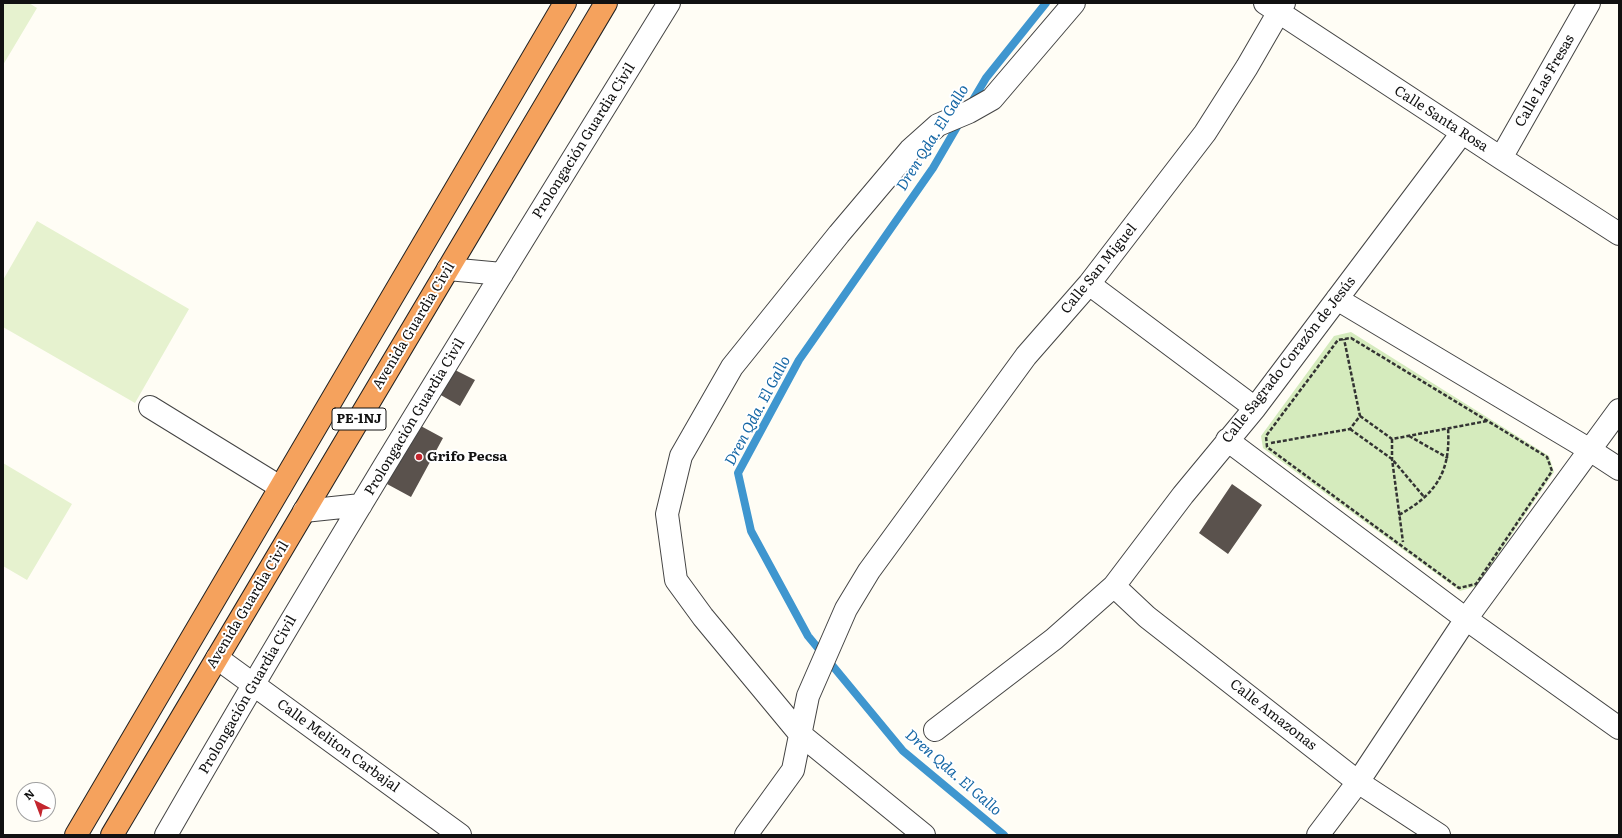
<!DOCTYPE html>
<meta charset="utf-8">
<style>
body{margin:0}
#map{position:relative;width:1622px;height:838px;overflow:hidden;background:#fffdf5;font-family:Literata,serif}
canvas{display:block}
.frame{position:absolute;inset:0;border:4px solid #111;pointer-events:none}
.north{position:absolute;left:16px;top:782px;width:40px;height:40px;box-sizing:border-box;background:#fff;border:1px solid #a0a0a0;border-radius:50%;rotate:318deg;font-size:11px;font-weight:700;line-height:16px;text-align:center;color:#111}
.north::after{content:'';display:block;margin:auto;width:14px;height:18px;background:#c4262e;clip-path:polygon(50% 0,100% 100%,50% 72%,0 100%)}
</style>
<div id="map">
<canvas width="1622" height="838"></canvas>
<div class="frame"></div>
<div class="north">N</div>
</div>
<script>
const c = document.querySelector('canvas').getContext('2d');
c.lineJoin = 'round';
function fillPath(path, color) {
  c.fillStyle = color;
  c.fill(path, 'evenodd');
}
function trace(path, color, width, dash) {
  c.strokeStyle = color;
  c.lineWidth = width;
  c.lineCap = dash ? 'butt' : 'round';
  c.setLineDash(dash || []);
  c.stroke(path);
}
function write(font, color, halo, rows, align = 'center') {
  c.font = font + ' Literata,serif';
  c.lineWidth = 4;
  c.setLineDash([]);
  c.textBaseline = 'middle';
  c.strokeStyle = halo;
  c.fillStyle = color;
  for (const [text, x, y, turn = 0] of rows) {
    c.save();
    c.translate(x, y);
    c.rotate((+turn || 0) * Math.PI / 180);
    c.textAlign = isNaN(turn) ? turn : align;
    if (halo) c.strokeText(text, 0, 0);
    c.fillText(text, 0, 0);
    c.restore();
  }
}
fillPath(new Path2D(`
 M1351,332L1549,456L1554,472L1477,586L1460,591L1263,448L1261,436L1334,336Z`), '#d5ebbd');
fillPath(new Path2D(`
 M3,3H29L37,8L3,65Z
 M37,221L189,309L135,403L3,327V280Z
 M3,463L72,504L27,580L3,566Z`), '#e6f2cf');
trace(new Path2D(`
 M970,105L986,78L1046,3
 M961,120L933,168L799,360L738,473L751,531L808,636L903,751L1004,835`), '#3f96cf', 8);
fillPath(new Path2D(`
 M453,369L475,380L460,406L439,394Z
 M419,425L443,438L411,497L387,484Z
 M1232,484L1262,505L1228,554L1199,533Z`), '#5a524d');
const minor = new Path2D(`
 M1265,3L1501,158L1619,234
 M1501,158L1589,3
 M448,269L502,274
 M1089,284L1255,408
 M1337,299L1590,450L1619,469
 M150,407L280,487
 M1227,440L1466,619L1619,728
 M304,511L361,505
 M1114,586L1147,617L1358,782L1439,835
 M217,658L460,835
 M935,730L1054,639L1114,586L1183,495L1255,408L1462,133
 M166,835C327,554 499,279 669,3
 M746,835L793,770L808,696L846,609L869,571L1026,356L1089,284L1205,133L1247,67L1284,3
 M924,835L800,734L703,617L676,580L667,514L681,456L732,367L839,234L910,150L938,125L969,112L992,99L1074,3
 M1318,835L1358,782L1466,619L1619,410`);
const highway = new Path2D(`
 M76,835L565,3
 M112,835L606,3`);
trace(minor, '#444', 24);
trace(highway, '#222', 24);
trace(new Path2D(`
 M1351,338L1547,457L1552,471L1476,584L1459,588L1267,447L1266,436L1338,340Z
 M1360,416L1392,439L1487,421
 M1350,429L1392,459L1425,498
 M1409,436L1448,458
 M1392,439V459L1403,542
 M1271,443L1350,429L1360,416L1344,339
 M1399,515C1436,494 1451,472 1448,428`), '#333', 2.5, [4, 2]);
trace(minor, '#fff', 22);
trace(highway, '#f5a25d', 22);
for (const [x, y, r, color] of [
 [419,457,4,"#c4262e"]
]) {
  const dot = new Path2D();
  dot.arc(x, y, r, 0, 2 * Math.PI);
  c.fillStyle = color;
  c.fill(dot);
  trace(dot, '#fff', 1.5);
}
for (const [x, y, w] of [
 [359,419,54]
]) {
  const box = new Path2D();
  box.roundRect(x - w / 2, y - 11, w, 22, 3);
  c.fillStyle = '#fff';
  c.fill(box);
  trace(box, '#111', 1);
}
write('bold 13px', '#111', null, [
 ["PE-1NJ",359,419]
]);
write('14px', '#111', '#fff', [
 ["Calle Las Fresas",1545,81,-60],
 ["Calle Santa Rosa",1441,119,33],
 ["Prolongación Guardia Civil",584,141,-58],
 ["Calle San Miguel",1099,269,-51],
 ["Avenida Guardia Civil",414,326,-59],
 ["Calle Sagrado Corazón de Jesús",1289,360,-52],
 ["Prolongación Guardia Civil",415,417,-59],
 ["Avenida Guardia Civil",248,605,-59],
 ["Prolongación Guardia Civil",248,695,-60],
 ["Calle Amazonas",1273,715,38],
 ["Calle Meliton Carbajal",338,746,36]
]);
write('bold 14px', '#111', '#fff', [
 ["Grifo Pecsa",427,457]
], 'left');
write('italic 15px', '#1768a6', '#fff', [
 ["Dren Qda. El Gallo",933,138,-58],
 ["Dren Qda. El Gallo",758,411,-62],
 ["Dren Qda. El Gallo",953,773,41]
]);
</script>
